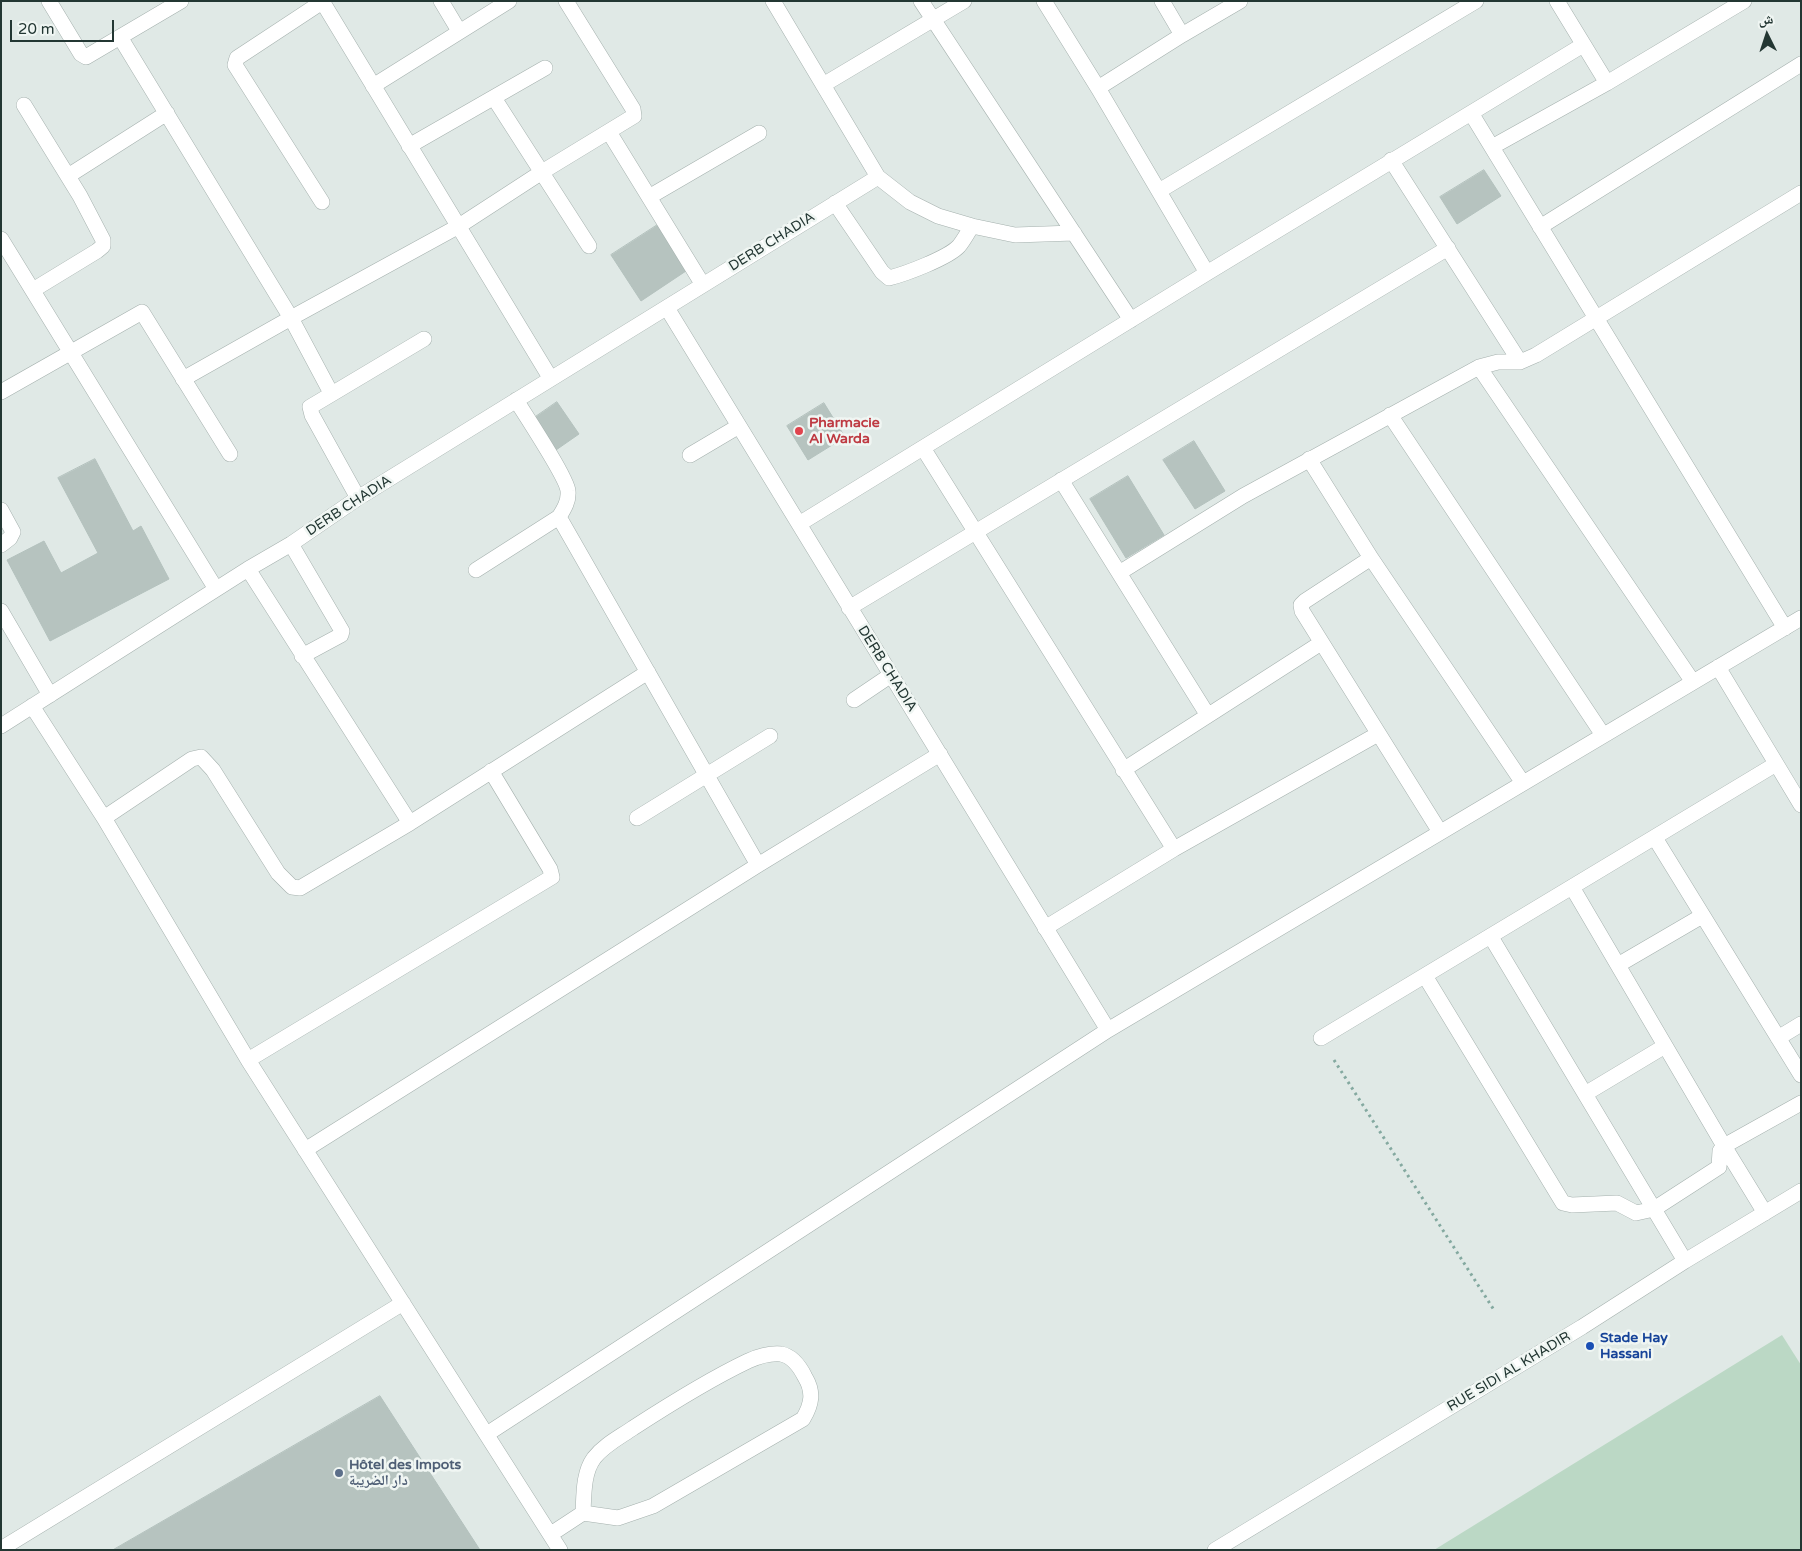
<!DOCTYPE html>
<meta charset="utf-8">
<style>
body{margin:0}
#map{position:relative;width:1802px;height:1551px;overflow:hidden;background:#e0e9e6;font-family:"Varela Round","Noto Naskh Arabic",sans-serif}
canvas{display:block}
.frame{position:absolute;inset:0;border:2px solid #233733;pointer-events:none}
.north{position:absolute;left:1742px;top:10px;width:50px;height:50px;-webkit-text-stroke:4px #f0f6f3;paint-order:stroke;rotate:356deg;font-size:14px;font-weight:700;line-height:20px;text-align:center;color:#233733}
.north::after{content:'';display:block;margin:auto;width:18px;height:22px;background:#233733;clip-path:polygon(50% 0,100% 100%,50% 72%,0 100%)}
.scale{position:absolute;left:10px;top:20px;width:104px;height:22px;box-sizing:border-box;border:2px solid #233733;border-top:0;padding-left:6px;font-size:15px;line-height:18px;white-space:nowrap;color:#233733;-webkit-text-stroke:4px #f0f6f3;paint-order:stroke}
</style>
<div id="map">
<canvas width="1802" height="1551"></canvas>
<div class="frame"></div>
<div class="north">ش</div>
<div class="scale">20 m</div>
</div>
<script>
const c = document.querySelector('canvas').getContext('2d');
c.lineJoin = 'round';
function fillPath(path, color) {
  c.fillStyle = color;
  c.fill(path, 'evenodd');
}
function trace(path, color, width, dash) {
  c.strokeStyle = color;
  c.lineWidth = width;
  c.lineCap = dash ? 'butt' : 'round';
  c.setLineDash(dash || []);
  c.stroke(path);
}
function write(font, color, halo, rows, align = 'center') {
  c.font = font + ' "Varela Round","Noto Naskh Arabic",sans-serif';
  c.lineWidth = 5;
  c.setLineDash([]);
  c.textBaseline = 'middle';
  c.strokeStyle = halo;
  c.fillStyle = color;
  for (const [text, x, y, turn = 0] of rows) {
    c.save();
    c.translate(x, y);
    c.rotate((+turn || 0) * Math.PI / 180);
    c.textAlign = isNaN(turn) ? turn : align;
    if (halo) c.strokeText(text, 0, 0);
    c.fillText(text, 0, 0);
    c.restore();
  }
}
fillPath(new Path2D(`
 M1782,1335L1801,1365V1550H1434Z`), '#bbd8c5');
const building = new Path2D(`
 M1484,170L1501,196L1457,224L1440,197Z
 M659,224L689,269L641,301L611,255Z
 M557,402L579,434L556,450L534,418Z
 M824,403L845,437L808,460L787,426Z
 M1194,441L1225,491L1195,509L1163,460Z
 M95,459L133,531L141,526L169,579L50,641L7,560L44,541L61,573L98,553L58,478Z
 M1128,476L1164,535L1126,558L1090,499Z
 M380,1396L480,1550H113Z`);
fillPath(building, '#b6c3bf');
trace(building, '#b3c1bd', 1);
const minor = new Path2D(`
 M49,1L81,54L86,57L181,1
 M322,1L551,379
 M441,1L459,31
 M773,1L878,177L910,202L938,216L972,226L1015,235L1074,233
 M921,1L1131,320
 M1044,1L1098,88L1207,273
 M1162,1L1182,35
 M1557,1L1607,83
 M120,37L291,318L331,393
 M823,85L964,1
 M373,86L509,1
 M1098,88L1182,35L1240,1
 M494,98L589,246
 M24,105L80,196L103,240V246L97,251L33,290
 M1471,113L1785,628
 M609,132L703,285
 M409,146L545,68
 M1492,147L1607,83L1744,1
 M1391,160L1520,362
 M68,176L167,113
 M1159,191L1476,1
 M649,197L759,133
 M322,202L235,65L237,58L322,2
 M835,203L882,272L889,278C905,274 948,258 959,246C964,240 968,232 972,226
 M1540,227L1801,64
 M1,239L216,589
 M667,308L1108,1030
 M1479,367L1693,682
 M183,379L291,318L459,226L542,172L634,116L633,109L566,1
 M1,392L142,312L230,454
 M1390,415L1603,735
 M923,448L1174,849
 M690,455L739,426
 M1309,459L1371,558L1523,783
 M1061,480L1207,714
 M358,498L312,415L310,407L424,339
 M1,510L13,532L10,538L1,545
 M559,517L758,865
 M799,524L1207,273L1583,45
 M291,544L342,631L341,635L302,656
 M1371,558L1305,601L1301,605L1302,611L1440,832
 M248,569L410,823
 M476,570L559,517C564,509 569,501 568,491C567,478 526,416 516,400
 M1119,573L1243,496L1479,367L1498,362H1520L1536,355L1801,193
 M849,608L1448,248
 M1,611L50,695
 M1718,667L1801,805
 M854,700L891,675
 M32,706L104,818L248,1060L560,1550
 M1,726L248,569L291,544L358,498L878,177
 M1123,770L1321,643
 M104,818L192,759L201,757L213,770L278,873L292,887L300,888L410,823L648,672
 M637,818L770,736
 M1655,838L1801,1075
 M1572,887L1724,1146L1765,1213
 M1045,928L1174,849L1378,734
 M1491,937L1685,1261
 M1618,965L1702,916
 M1425,976L1563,1203L1572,1205L1617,1203L1636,1213L1654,1209L1719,1167L1720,1151L1724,1146L1801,1103
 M1321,1038L1776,764
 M1778,1038L1801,1024
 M248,1060L552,877L550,869L491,771
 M1585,1094L1665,1046
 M305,1150L758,865L940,754
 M487,1434L1108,1030L1801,618
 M551,1534L583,1513L618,1518L653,1506L803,1419C812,1404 814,1392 805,1377C800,1367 792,1356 781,1354C770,1353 757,1357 748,1361C708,1380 670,1404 633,1428C620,1437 604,1445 594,1458C583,1473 584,1495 583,1513
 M1,1549L403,1303
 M1215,1550L1582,1327L1685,1261L1801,1191`);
trace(minor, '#a4b0ad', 16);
trace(new Path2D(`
 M1334,1060L1494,1310`), '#84a9a0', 3, [2.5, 4]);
trace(minor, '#fff', 15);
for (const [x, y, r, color] of [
 [799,431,5,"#e0444e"],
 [1590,1346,5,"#1a4fb4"],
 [339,1473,5,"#5c6f8a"]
]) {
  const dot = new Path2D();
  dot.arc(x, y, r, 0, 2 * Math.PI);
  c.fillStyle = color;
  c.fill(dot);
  trace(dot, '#f0f6f3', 2);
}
write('14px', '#233733', '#f0f6f3', [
 ["DERB CHADIA",772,242,-32],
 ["DERB CHADIA",349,506,-33],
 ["DERB CHADIA",887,669,58],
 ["RUE SIDI AL KHADIR",1509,1372,-31]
]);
write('bold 14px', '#be3a42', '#f0f6f3', [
 ["Pharmacie",809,423],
 ["Al Warda",809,439]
], 'left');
write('bold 14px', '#164399', '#f0f6f3', [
 ["Stade Hay",1600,1338],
 ["Hassani",1600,1354]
], 'left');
write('bold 14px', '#4e5e75', '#f0f6f3', [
 ["Hôtel des Impots",349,1465],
 ["دار الضريبة",349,1481]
], 'left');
</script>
